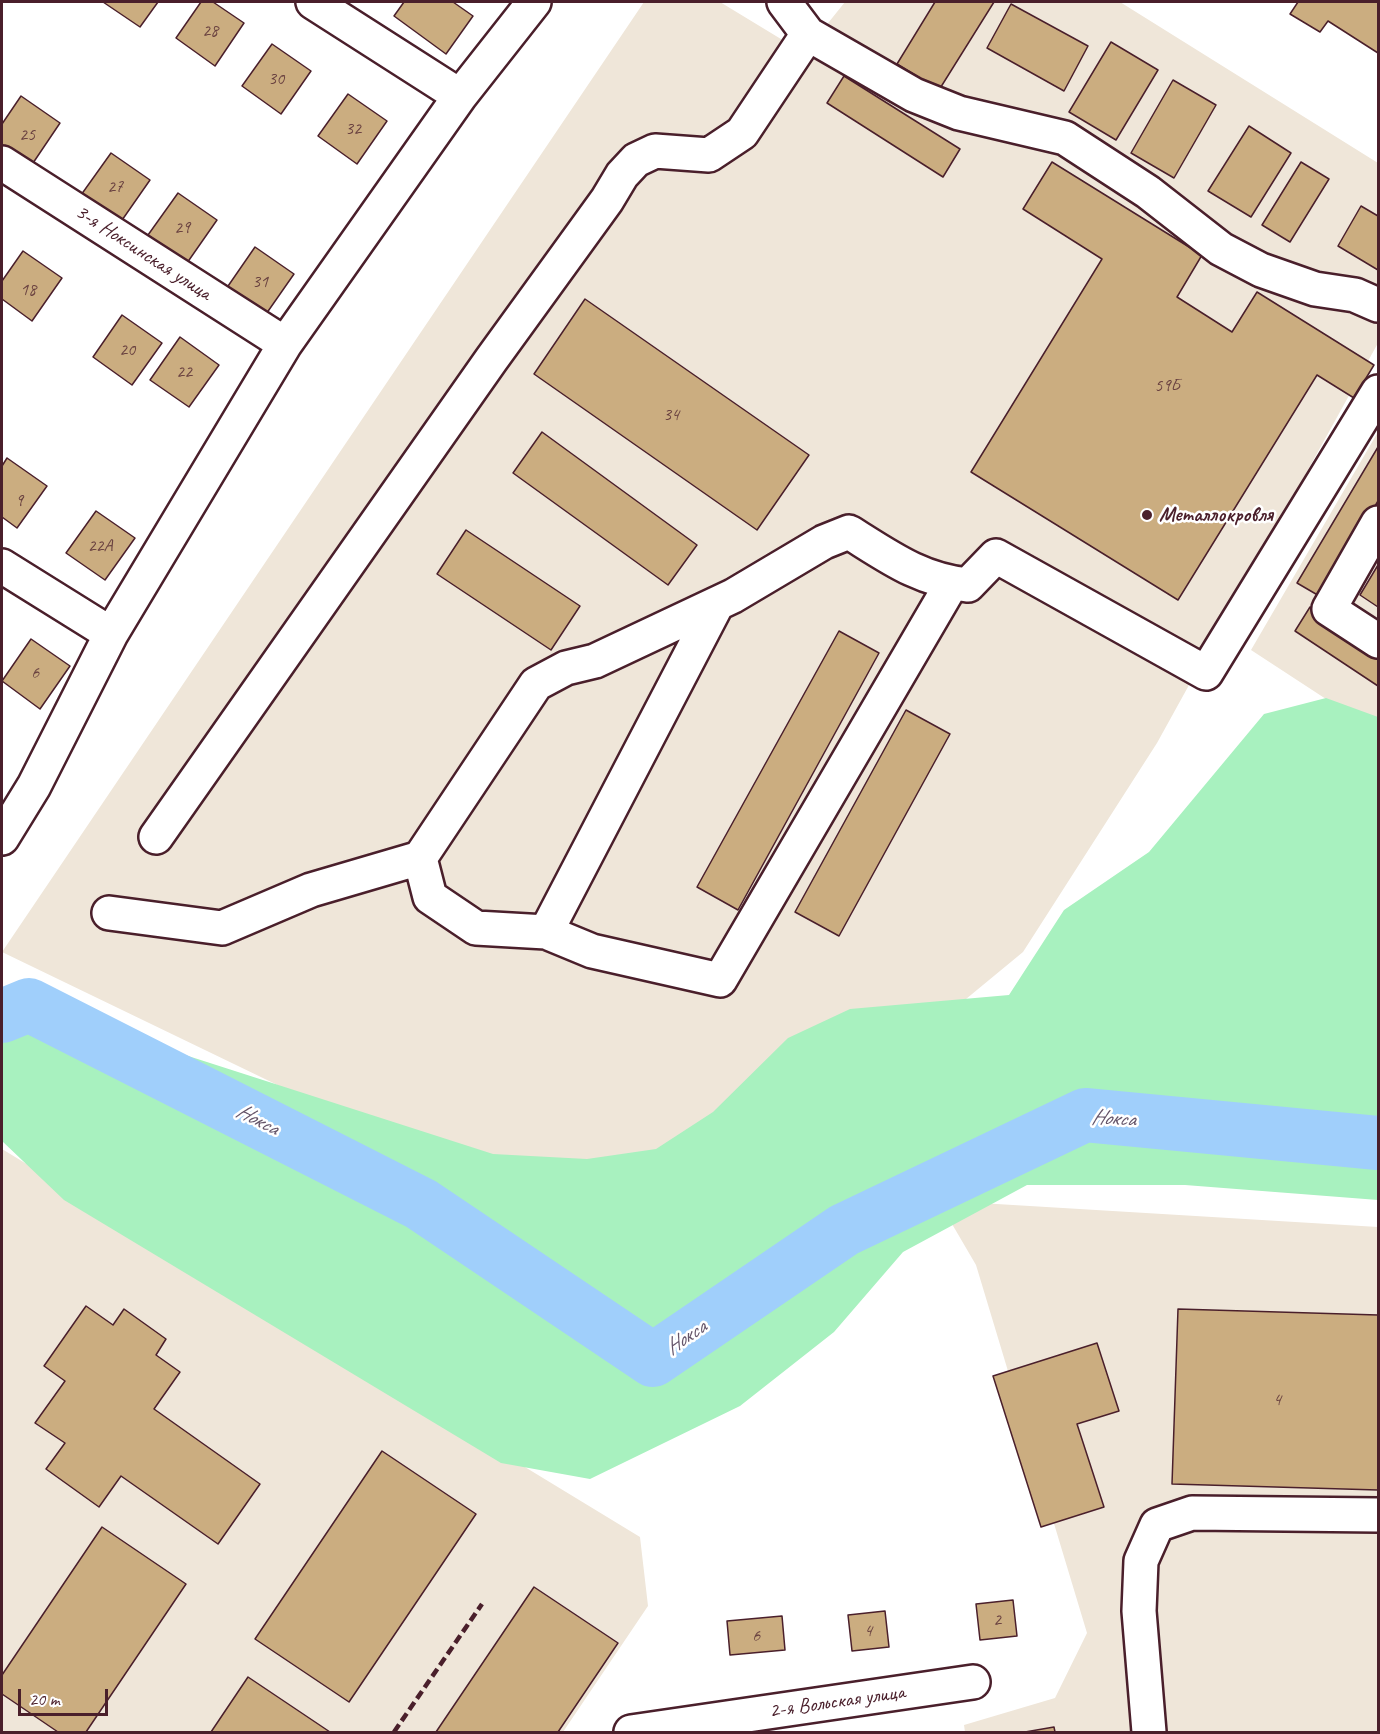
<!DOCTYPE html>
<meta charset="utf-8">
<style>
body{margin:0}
#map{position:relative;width:1380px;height:1734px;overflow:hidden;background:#fff;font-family:Caveat,sans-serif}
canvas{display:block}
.frame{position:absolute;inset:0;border:3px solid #4a1f2b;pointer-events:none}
.scale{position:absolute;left:18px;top:1689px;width:90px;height:27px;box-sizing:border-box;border:3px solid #4a1f2b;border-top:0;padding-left:8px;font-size:18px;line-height:21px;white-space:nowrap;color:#4a1f2b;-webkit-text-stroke:4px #fff;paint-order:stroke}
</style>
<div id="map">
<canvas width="1380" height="1734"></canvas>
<div class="frame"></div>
<div class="scale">20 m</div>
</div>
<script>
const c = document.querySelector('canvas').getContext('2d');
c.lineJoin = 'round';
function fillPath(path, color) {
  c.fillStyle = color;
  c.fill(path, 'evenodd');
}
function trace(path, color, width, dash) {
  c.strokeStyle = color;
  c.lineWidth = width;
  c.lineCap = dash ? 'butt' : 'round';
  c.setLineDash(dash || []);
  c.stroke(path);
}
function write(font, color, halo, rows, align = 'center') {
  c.font = font + ' Caveat,sans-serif';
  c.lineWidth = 5;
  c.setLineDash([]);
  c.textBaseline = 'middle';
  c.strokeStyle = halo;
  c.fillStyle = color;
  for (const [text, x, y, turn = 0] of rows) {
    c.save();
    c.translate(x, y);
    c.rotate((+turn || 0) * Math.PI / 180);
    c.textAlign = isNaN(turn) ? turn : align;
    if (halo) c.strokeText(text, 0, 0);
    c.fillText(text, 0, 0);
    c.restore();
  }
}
fillPath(new Path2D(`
 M644,2H720L804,53L845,2H1120L1378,163V343L1157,743L1023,952L646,1263L2,952Z
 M1378,432V733L1251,650Z
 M2,1149L640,1537L648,1606L563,1732H2Z
 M980,1203L1378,1227V1732H965L964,1725L1055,1698L1087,1633L976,1265L952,1224Z`), '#efe6d9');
fillPath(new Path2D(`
 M1326,698L1378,717V1200L1185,1185H1027L903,1252L834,1332L740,1406L590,1479L501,1463L64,1200L2,1141V1036L38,1023L96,1045L182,1054L493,1154L587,1159L656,1149L713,1112L788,1038L850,1009L1009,995L1064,910L1149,852L1264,714Z`), '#a8f1bf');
trace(new Path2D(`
 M2,1016L29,1005L421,1204L653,1360L844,1230L1085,1115L1378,1143`), '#a0cffb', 54);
const building = new Path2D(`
 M103,2H158L140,27Z
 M201,2H213L244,23L215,66L176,38Z
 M404,2H453L473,16L446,54L394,16Z
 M935,2H994L939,90L897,64Z
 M1298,2H1378V53L1328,21L1320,32L1290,14Z
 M1011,4L1088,46L1064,91L987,48Z
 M1111,42L1158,70L1116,140L1069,112Z
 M272,44L311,71L281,114L242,86Z
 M844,76L960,149L943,177L827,103Z
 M1173,80L1216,105L1174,178L1131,153Z
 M348,94L387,121L357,164L318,136Z
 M21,96L60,123L31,166L2,145V124Z
 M1249,126L1291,153L1251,217L1208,191Z
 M111,153L150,180L120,223L81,195Z
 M1052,162L1202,255L1177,297L1232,332L1257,292L1374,365L1354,398L1317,375L1178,600L971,472L1102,259L1023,209Z
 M1301,162L1329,179L1290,242L1262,225Z
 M178,193L217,220L187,263L148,235Z
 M1361,206L1378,216V270L1338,246Z
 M255,247L294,274L264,317L226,289Z
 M23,251L62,278L32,321L2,299V281Z
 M585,299L809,455L757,530L534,374Z
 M122,315L162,343L132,385L93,357Z
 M180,337L219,365L189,407L150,380Z
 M542,432L697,545L668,585L513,473Z
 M1378,447V501L1321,597L1297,583Z
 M7,458L47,486L17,528L2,517V466Z
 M96,511L135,538L105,580L66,553Z
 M466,530L580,606L551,650L437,574Z
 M1378,565V607L1360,595Z
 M1310,607L1378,652V686L1295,631Z
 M839,631L879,653L738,910L697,887Z
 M31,639L70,666L40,709L2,681Z
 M906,710L950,734L839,936L795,912Z
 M86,1306L113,1325L124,1309L166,1339L156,1355L180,1372L154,1409L260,1484L218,1544L121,1476L99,1507L46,1469L65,1443L35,1423L65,1381L44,1366Z
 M1178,1309L1378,1315V1490L1172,1484Z
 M1097,1343L1119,1411L1077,1424L1104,1507L1041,1527L993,1376Z
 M382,1451L476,1514L349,1702L255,1639Z
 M102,1527L186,1584L86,1732H58L2,1694V1675Z
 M534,1587L618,1643L558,1732H436Z
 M1013,1600L1017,1636L980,1640L976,1604Z
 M885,1611L889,1647L852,1651L848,1615Z
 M782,1616L785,1650L730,1655L727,1621Z
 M248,1677L330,1732H211Z
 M1054,1727L1055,1732H1025Z`);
fillPath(building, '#cbad80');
trace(building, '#4a1f2b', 1.5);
const minor = new Path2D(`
 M313,2L460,96
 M784,2L808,34L914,95L959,113L1065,138L1148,192L1221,249L1261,270L1315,289L1355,295L1378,305
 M2,163L285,344
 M1378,523L1329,609L1378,641
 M2,566L111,634
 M156,837L491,360L607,200L622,175L636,160L655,151L709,155L742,133L808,34
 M2,838L34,786L111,634L285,344L460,96L534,2
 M420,858L536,684L566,668L595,661L733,596L824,542L849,532C889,557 920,580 968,585L996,556L1206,673L1378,392
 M109,913L222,928L311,890L420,858L430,897L476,928L546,932L592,951L720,980L952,583
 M546,932L717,604
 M631,1732L973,1682
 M1149,1732L1139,1611L1141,1561L1157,1525L1192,1513L1378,1515`);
trace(minor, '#4a1f2b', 38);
trace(minor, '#fff', 33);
trace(new Path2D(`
 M394,1732L482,1604`), '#4a1f2b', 4.5, [9, 4.5]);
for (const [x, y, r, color] of [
 [1147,515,6,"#4a1f2b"]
]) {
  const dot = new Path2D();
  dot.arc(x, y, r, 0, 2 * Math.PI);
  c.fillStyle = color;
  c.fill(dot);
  trace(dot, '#fff', 2);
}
write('18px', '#6a4240', null, [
 ["28",210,31],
 ["30",276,79],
 ["32",353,129],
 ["25",27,135],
 ["27",115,187],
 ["29",182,228],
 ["31",260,282],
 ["18",28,290],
 ["20",127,350],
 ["22",184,372],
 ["59Б",1167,386],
 ["34",671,415],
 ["9",19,501],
 ["22А",100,546],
 ["6",35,673],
 ["4",1277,1400],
 ["2",997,1620],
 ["4",868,1631],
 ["6",756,1636]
]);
write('21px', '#4a1f2b', '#fff', [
 ["3-я Ноксинская улица",143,253,33],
 ["2-я Вольская улица",837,1702,-8]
]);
write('bold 21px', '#4a1f2b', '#fff', [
 ["Металлокровля",1159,515]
], 'left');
write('italic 22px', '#645469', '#fff', [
 ["Нокса",1113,1119,3],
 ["Нокса",257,1120,27],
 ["Нокса",686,1338,-34]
]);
</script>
